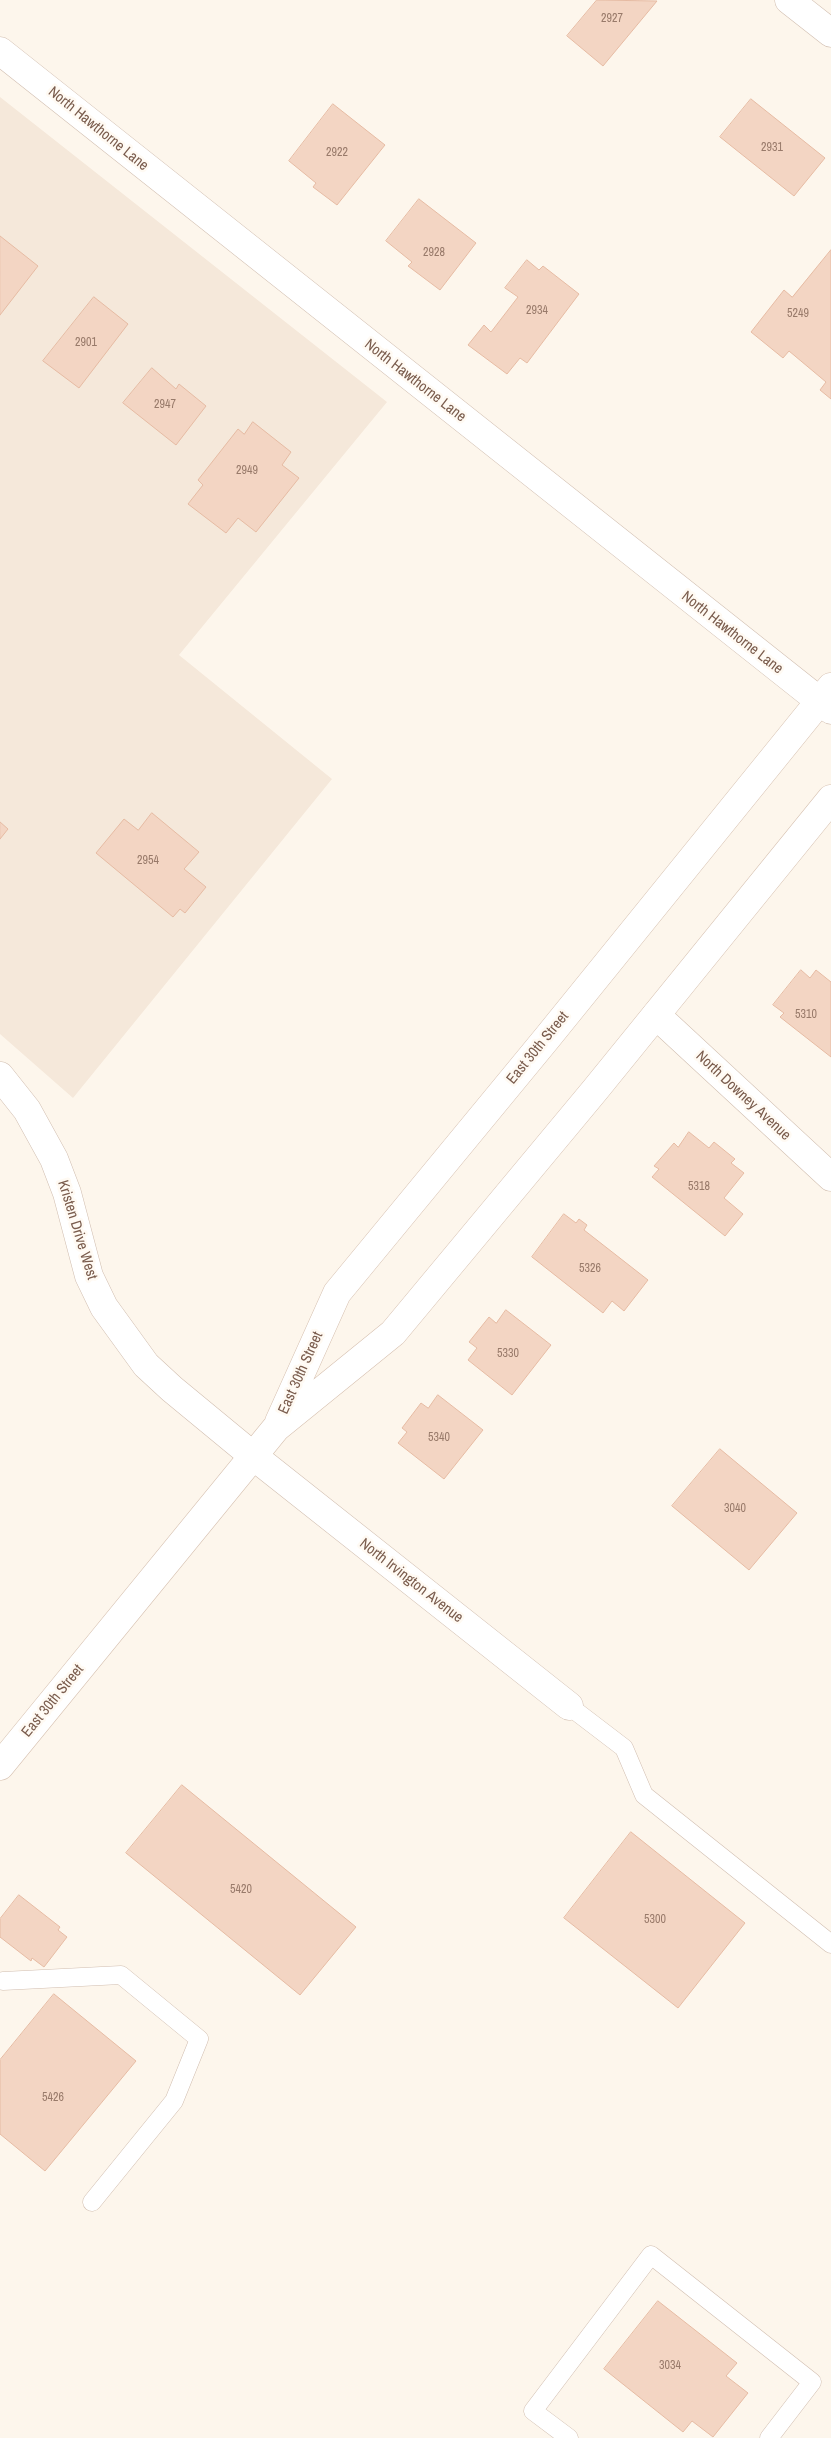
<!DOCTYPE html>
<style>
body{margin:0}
canvas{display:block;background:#fdf6ec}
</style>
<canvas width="831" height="2438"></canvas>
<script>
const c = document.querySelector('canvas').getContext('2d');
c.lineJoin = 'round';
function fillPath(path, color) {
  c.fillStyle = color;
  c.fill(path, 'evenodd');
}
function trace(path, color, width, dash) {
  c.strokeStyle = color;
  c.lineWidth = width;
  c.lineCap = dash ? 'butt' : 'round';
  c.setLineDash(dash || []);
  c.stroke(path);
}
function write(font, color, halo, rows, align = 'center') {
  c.font = font + ' "Archivo Narrow",sans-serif';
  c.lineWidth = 5;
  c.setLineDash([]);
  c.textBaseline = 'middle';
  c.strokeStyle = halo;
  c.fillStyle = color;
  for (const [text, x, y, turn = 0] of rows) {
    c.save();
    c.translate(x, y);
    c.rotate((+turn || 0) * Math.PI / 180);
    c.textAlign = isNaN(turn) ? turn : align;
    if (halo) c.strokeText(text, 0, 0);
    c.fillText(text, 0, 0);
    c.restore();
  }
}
fillPath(new Path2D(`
 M0,97L387,402L179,655L332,779L73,1098L0,1034Z`), '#f5e8da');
const building = new Path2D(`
 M597,0L657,1L603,66L567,36Z
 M751,99L825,158L794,196L720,137Z
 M333,104L385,145L337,205L313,187L316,183L289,161Z
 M419,199L476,243L440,290L408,266L412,262L386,241Z
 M0,236L38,266L0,315Z
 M831,250V399L820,390L826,382L789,351L783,358L751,332L784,290L792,297Z
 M527,260L539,270L543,266L579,294L527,363L520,358L507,374L468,345L484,325L491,332L518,297L505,288Z
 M94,297L128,324L79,388L43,361Z
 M152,368L176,389L179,384L206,406L176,445L123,403Z
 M253,422L291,452L282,465L299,478L256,532L238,518L226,533L188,504L203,485L198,480L238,429L244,434Z
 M152,813L199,852L184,869L206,887L185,913L180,909L173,917L96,853L124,819L138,830Z
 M0,822L8,829L0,839Z
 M801,970L810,978L816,970L831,982V1057L780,1017L784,1013L773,1005Z
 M689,1132L709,1148L714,1142L735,1159L731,1163L744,1173L724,1198L743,1214L725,1236L652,1177L659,1169L654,1166L674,1143L678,1147Z
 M564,1214L576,1223L579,1219L587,1225L584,1230L648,1280L624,1311L612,1301L603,1313L532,1257Z
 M506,1310L551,1345L512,1395L468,1360L477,1348L469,1342L489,1317L496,1323Z
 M438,1395L483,1430L444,1479L398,1443L407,1432L402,1428L421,1403L428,1408Z
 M720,1449L797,1513L749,1570L672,1506Z
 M182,1785L356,1927L300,1995L126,1853Z
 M631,1832L745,1923L678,2008L564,1918Z
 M19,1895L60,1927L58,1930L67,1937L44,1967L32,1958L31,1961L0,1937V1919Z
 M54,1994L136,2061L45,2171L0,2134V2060Z
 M658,2301L737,2363L726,2376L748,2393L713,2437L692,2421L683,2432L604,2369Z`);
fillPath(building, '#f3d5c3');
trace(building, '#e6bba3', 1);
const service = new Path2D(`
 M569,1706L624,1748L644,1795L831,1944
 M3,1981L121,1975L199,2039L174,2101L92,2202
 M569,2438L533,2411L651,2255L812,2382L769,2438`);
const minor = new Path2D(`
 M789,0L831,33
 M0,51L831,710
 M656,1015L831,1177
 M0,1076L27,1110L54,1159L67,1193L89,1276L104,1307L146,1365L172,1389L252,1455L569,1706`);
const secondary = new Path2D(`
 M279,1422L337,1293L547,1038L831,687
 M0,1766L276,1428L393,1333L595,1090L831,799`);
trace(service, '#d1beb0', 19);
trace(minor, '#d1beb0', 29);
trace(secondary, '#d6c0b0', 29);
trace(service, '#fff', 18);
trace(minor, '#fff', 28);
trace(secondary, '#fff', 28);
write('12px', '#987a6a', null, [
 ["2927",612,19],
 ["2931",772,148],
 ["2922",337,153],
 ["2928",434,253],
 ["2934",537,311],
 ["5249",798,314],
 ["2901",86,343],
 ["2947",165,405],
 ["2949",247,471],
 ["2954",148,861],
 ["5310",806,1015],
 ["5318",699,1187],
 ["5326",590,1269],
 ["5330",508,1354],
 ["5340",439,1438],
 ["3040",735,1509],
 ["5420",241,1890],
 ["5300",655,1920],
 ["5426",53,2098],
 ["3034",670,2366]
]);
write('15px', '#7a5c4d', '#fffaf3', [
 ["North Hawthorne Lane",98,129,39],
 ["North Hawthorne Lane",415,381,38],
 ["North Hawthorne Lane",732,633,38],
 ["East 30th Street",538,1048,-51],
 ["North Downey Avenue",743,1096,43],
 ["Kristen Drive West",77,1230,73],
 ["East 30th Street",301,1373,-66],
 ["North Irvington Avenue",411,1581,38],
 ["East 30th Street",53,1701,-51]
]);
</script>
